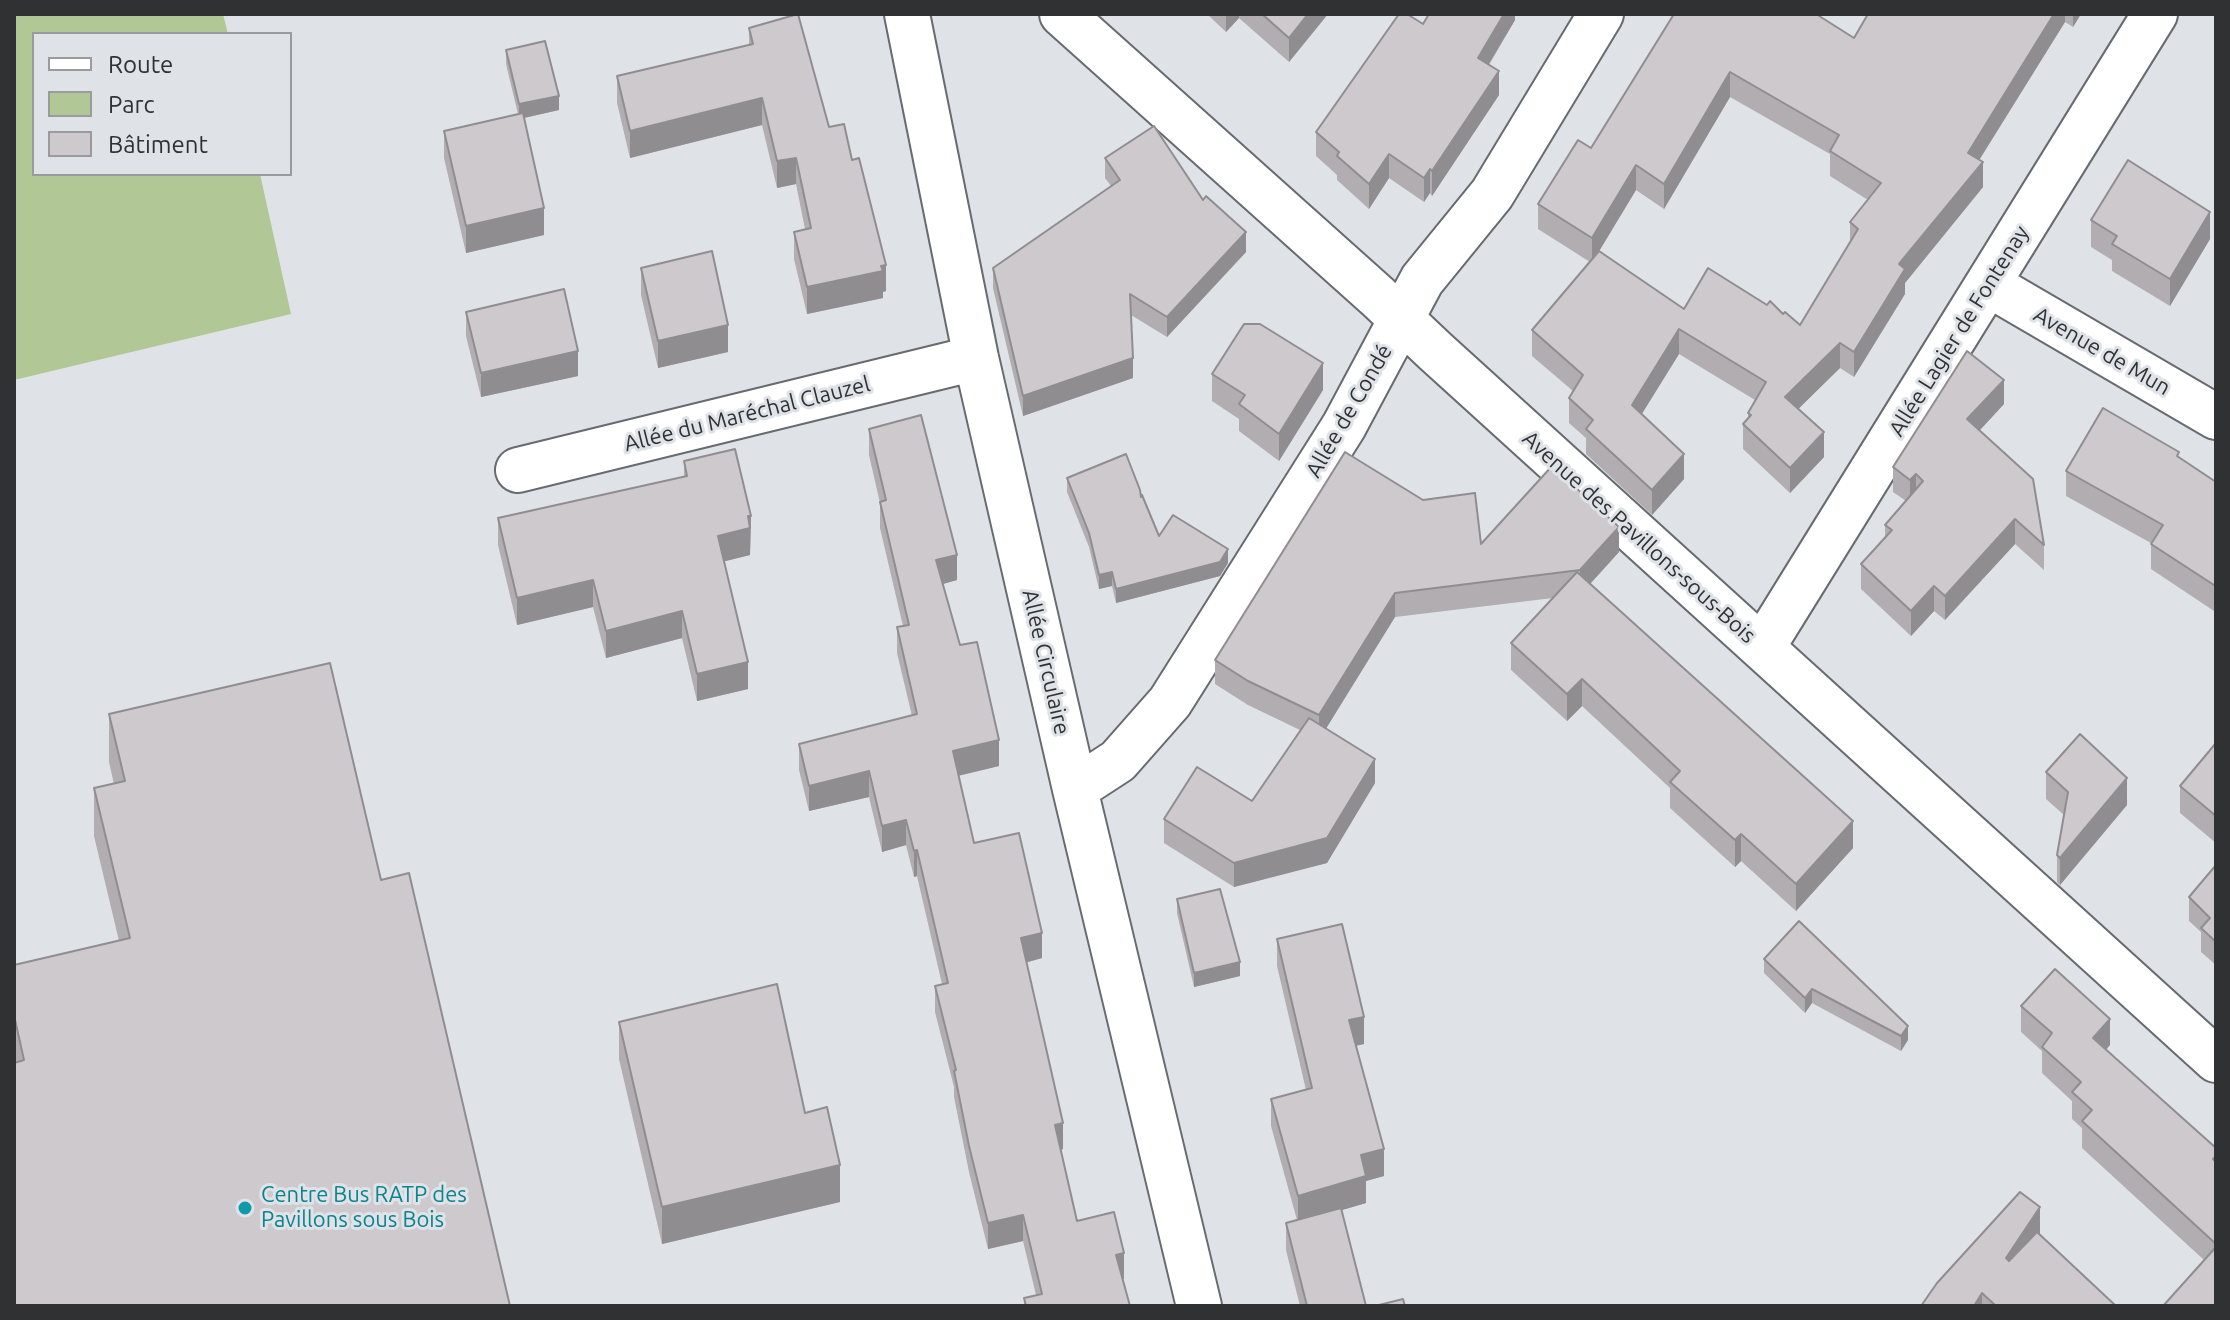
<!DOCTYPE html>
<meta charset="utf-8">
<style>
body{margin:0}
#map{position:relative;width:2230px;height:1320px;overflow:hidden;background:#dfe3e8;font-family:Ubuntu,sans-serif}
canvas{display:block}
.frame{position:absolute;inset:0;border:16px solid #2f3132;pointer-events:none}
.legend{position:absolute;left:32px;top:32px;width:260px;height:144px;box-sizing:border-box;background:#dfe3e8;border:2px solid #999c9f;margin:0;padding:10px 14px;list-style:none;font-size:24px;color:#2f3132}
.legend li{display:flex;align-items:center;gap:16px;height:40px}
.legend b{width:40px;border:2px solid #999c9f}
</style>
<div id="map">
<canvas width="2230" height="1320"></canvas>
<div class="frame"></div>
<ul class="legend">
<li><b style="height:10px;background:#fff"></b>Route</li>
<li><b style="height:22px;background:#b1c795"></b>Parc</li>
<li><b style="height:22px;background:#cec9cd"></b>Bâtiment</li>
</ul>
</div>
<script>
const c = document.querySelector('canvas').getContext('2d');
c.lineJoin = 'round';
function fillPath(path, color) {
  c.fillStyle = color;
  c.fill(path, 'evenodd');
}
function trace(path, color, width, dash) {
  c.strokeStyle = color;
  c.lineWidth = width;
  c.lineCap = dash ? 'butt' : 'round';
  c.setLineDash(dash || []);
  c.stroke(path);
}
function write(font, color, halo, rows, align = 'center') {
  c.font = font + ' Ubuntu,sans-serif';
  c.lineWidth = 6;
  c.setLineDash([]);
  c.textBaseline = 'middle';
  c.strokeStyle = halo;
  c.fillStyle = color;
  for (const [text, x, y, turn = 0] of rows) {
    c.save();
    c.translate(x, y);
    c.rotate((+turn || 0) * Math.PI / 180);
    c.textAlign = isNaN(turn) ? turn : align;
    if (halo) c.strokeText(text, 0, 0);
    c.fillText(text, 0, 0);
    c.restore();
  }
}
fillPath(new Path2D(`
 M14,14H223L228,34H34V174H260L291,314L14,380Z`), '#b1c795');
const street = new Path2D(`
 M907,14L976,358L1075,789L1199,1306
 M1062,14L1378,297L1435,351L2216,1060
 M1988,284L2216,417
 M518,470L976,358
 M1762,648L2155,14
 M1075,789L1118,761L1170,702L1344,426L1422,280L1492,194L1601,14`);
trace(street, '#676b6f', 48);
trace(street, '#fff', 44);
fillPath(new Path2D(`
 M1207,14H1328L1289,62L1239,18L1226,32Z
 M1515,14V20L1489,65L1499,95L1432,196L1430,193L1424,202L1389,178L1369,209L1337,180V175L1316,156V132L1423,24Z
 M1674,14L1854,38L1868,14H2081L2073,27L2065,22L1979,160L1983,187L1905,283V294L1854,377L1840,368L1798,409L1824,457L1790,493L1743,449V424L1748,419V413L1755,400L1679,354L1641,414L1684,479L1652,515L1586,454V438L1569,423V398L1573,391L1532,356V330L1590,262L1538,229V204L1591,148ZM1730,97L1830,154V176L1868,200L1850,222V242L1800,325L1783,314L1767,305L1684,309L1599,251L1636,190L1664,209Z
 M749,28L829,127L886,291L883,292V298L807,314L794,259V232L805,229L796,184L777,188L762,125L630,158L617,103V76L749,45Z
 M506,50L559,110L524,118L544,235L466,253L444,158V131L518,114L506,64Z
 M1105,158L1203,200L1246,252L1167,337L1131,315L1133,378L1023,416L993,288V268L1111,186L1105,178Z
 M2091,220L2210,239L2170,306L2112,271V260L2091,247Z
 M641,268L728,352L658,368L641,295Z
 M466,312L578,376L481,397L466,336Z
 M1212,374L1323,390L1279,461L1239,431V419L1212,401Z
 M2004,404L1980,430L2044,545V570L2015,544L1945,620L1934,611L1911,636L1861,589V564L1885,538V525L1906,501L1893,492V467Z
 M869,429L957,580L942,584L960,645L999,766L958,776L974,843L1042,958L1027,962L1063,1149L1061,1150L1077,1221L1124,1279H1123L1130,1306H1024V1298L1036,1295L1023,1241L988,1249L969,1172L954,1097V1087L935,1012V986L942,984L917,876L914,877L906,845L882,852L869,797L809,811L799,770V744L912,716L897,653V627L903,626L880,528V503L869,455Z
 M2179,458L2216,482V608L2214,611L2151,569V543L2066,496V471Z
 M684,461L751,516L750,555L724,561L748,689L697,701L682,638L606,658L593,607L517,625L498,545V518L684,477Z
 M1067,478L1141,497L1159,536L1228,563L1220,576L1116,603L1112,586L1099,589L1089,547L1067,492Z
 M1481,544L1619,552L1590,584L1853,848L1796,911L1741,861L1735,867L1670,808V788L1582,706L1567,721L1511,670V643L1553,598L1395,617L1326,728L1375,783L1327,863L1234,887L1164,843V819L1252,801L1300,730L1248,705L1215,684V660Z
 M330,663L14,1306V965L119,941L94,836V788L114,784L109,762V714Z
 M2216,743V843L2180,813V786Z
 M2046,772L2127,805L2060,885L2057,882V855L2064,815L2046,799Z
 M2216,865V965L2201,952V932L2189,921V897Z
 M1177,899L1240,976L1194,987L1177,913Z
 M1277,939L1364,1044L1356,1046L1384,1176L1366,1181V1203L1342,1210L1366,1306H1300L1286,1250V1223L1297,1220L1271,1126V1099L1306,1090L1277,966Z
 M1764,959L1908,1040L1901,1051L1812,1003L1805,1013L1764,973Z
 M2021,1006L2110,1045L2106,1050L2216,1148V1306L2204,1260L2082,1148V1128L2072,1119V1101L2042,1073V1051L2021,1032Z
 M619,1022L805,1113L840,1202L662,1244L619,1059Z
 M2040,1234L2116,1306H1921Z`), '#b1adb0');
fillPath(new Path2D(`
 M1226,14H1239V18L1226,32Z
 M1308,14H1328L1289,62V38Z
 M1504,14H1515V20L1478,82V58Z
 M2054,14H2065V22L1968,178V153Z
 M2073,14H2081L2073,27Z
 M1499,71V95L1432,196V171Z
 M1730,72V97L1664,209V184Z
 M559,96V110L519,119V104Z
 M762,98V125L630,158V131Z
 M1389,154V178L1369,209V184Z
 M796,158V184L777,188V161Z
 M1983,162V187L1905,283V294L1854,377V352L1899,264Z
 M1636,165V190L1592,263V238Z
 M1430,169V193L1424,202V178Z
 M544,208V235L466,253V226Z
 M2210,212V239L2170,306V279Z
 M1246,232V252L1167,337V317Z
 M886,265V291L883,292V298L807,314V287Z
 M728,325V352L658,368V341Z
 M1679,329V354L1632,430V405Z
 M1840,343V368L1785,422V397Z
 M578,351V376L481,397V373Z
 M1133,358V378L1023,416V396Z
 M1323,363V390L1279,461V434Z
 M2004,380V404L1967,444V419Z
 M1824,432V457L1790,493V468Z
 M1684,454V479L1652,515V490Z
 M1916,474V498L1910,505V480Z
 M748,516H751L750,555L718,563V536Z
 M2015,519V544L1945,620V596Z
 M1619,527V552L1580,595V570Z
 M1228,549V563L1220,576L1116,603V589Z
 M957,555V580L936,586V560Z
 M1112,572V586L1099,589V575Z
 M593,580V607L517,625V598Z
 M2216,582V608L2214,611V585Z
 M1934,586V611L1911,636V611Z
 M1395,593V617L1319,740V715Z
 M682,611V638L606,658V631Z
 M748,662V689L697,701V674Z
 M1582,679V706L1567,721V694Z
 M999,740V766L953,777V751Z
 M1375,759V783L1327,863L1234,887V863Z
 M869,771V797L809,811V786Z
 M2127,778V805L2060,885V858Z
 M906,820V845L882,852V826Z
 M1853,821V848L1796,911V884Z
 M1741,834V861L1735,867V840Z
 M917,850V876L914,877V851Z
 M1042,933V958L1021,964V938Z
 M1240,962V976L1194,987V973Z
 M1812,989V1003L1805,1013V998Z
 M1364,1017V1044L1349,1047V1020Z
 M2110,1019V1045L2093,1064V1038Z
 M1908,1026V1040L1901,1051V1036Z
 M1063,1123V1149L1055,1151V1125Z
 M1384,1149V1176L1366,1181V1203L1298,1223V1196L1361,1155Z
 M840,1165V1202L662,1244V1207Z
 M2040,1207V1234L2006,1285V1258Z
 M1023,1215V1241L988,1249V1223Z
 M1124,1253V1279L1116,1281V1255Z
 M1982,1293V1306H1974Z`), '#908d90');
const building = new Path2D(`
 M798,14L829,127L844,124L852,160L859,158L886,265L881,266L883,271L807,287L794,232L811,228L796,158L777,161L762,98L630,131L617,76L753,44L749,28Z
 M1262,14H1308L1289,38Z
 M1399,14H1407L1423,24L1429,14H1504L1478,58L1499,71L1432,171L1430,169L1424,178L1389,154L1369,184L1337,156L1339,152L1316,132Z
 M1674,14H1816L1854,38L1868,14H2054L1968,153L1983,162L1899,264L1905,269L1854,352L1840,343L1785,397L1824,432L1790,468L1743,424L1751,415L1748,413L1766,382L1679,329L1632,405L1684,454L1652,490L1586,429L1593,420L1569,398L1583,375L1532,330L1599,251L1684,309L1708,268L1767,305L1770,301L1783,314L1785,312L1800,325L1858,229L1850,222L1881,183L1830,151L1839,135L1730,72L1664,184L1636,165L1592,238L1538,204L1578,140L1591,148Z
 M545,41L559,96L519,104L506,50Z
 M523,113L544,208L466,226L444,131Z
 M1154,126L1203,200L1206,196L1246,232L1167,317L1130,294L1133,358L1023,396L993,268L1120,180L1105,158Z
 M2128,160L2210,212L2170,279L2112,244L2117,236L2091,220Z
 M712,251L728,325L658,341L641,268Z
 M564,289L578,351L481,373L466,312Z
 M1244,324H1260L1323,363L1279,434L1239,404L1245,395L1212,374Z
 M1967,351L2004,380L1967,419L2033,479L2044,545L2015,519L1945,596L1934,586L1911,611L1861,564L1892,530L1885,525L1923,481L1916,474L1910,480L1893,467Z
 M2103,408L2179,452L2177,456L2216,482V582L2214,585L2151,544L2163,525L2066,471Z
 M921,415L957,555L936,560L960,645L977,642L999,740L953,751L974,843L1019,833L1042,933L1021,938L1063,1123L1055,1125L1077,1221L1114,1212L1124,1253L1116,1255L1130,1306H1026L1024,1298L1042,1294L1023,1215L988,1223L969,1146L954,1071L956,1070L935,986L948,983L917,850L914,851L906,820L882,826L869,771L809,786L799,744L917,714L897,627L909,625L880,502L886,500L869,429Z
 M735,449L751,516H748L750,528L718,536L748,662L697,674L682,611L606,631L593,580L517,598L498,518L687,476L684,461Z
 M1345,452L1423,500L1475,493L1481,544L1552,466L1619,527L1580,570L1395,593L1319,715L1248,681L1215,660Z
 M1126,454L1140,490L1141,497L1142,495L1159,536L1173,515L1228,549L1220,562L1116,589L1112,572L1099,575L1089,533L1067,478Z
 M1577,572L1853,821L1796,884L1741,834L1735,840L1670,782L1680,771L1582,679L1567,694L1511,643Z
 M330,663L381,880L409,873L510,1306H14V1063L24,1060L14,1015V965L130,938L94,788L125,781L109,714Z
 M1309,718L1375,759L1327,838L1234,863L1164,819L1197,767L1252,801Z
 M2080,734L2127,778L2060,858L2057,855L2068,792L2046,772Z
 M2216,743V816L2180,786Z
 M2216,865V942L2201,928L2210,918L2189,897Z
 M1220,889L1240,962L1194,973L1177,899Z
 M1799,921L1908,1026L1901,1036L1812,989L1805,998L1764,959Z
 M1342,924L1364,1017L1349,1020L1384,1149L1361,1155L1366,1176L1298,1196L1271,1099L1312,1088L1277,939Z
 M2055,969L2110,1019L2093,1038L2216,1148V1156L2213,1159L2216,1162V1244L2082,1121L2092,1110L2072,1092L2081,1082L2042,1047L2052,1033L2021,1006Z
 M777,984L805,1113L827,1107L840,1165L662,1207L619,1022Z
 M2020,1192L2040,1207L2006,1258L2009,1261L2037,1232L2116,1306H1996L1982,1293L1974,1306H1921L1937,1283Z
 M1341,1208L1366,1306H1307L1286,1223Z
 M2216,1247V1306H2163Z
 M1403,1299L1405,1306H1375Z`);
fillPath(building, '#cec9cd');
trace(building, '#908d90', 2);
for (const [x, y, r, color] of [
 [245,1208,8,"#0f9aa8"]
]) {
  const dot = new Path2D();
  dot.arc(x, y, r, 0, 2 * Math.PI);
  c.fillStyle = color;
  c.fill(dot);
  trace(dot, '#dfe3e8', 3);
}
write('22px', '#2f3132', '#dfe3e8', [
 ["Allée Lagier de Fontenay",1959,331,-58],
 ["Avenue de Mun",2102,351,30],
 ["Allée de Condé",1349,411,-60],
 ["Allée du Maréchal Clauzel",747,414,-14],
 ["Avenue des Pavillons-sous-Bois",1639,537,42],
 ["Allée Circulaire",1046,662,77]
]);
write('22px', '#0d838f', '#dfe3e8', [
 ["Centre Bus RATP des",261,1195],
 ["Pavillons sous Bois",261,1220]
], 'left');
</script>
